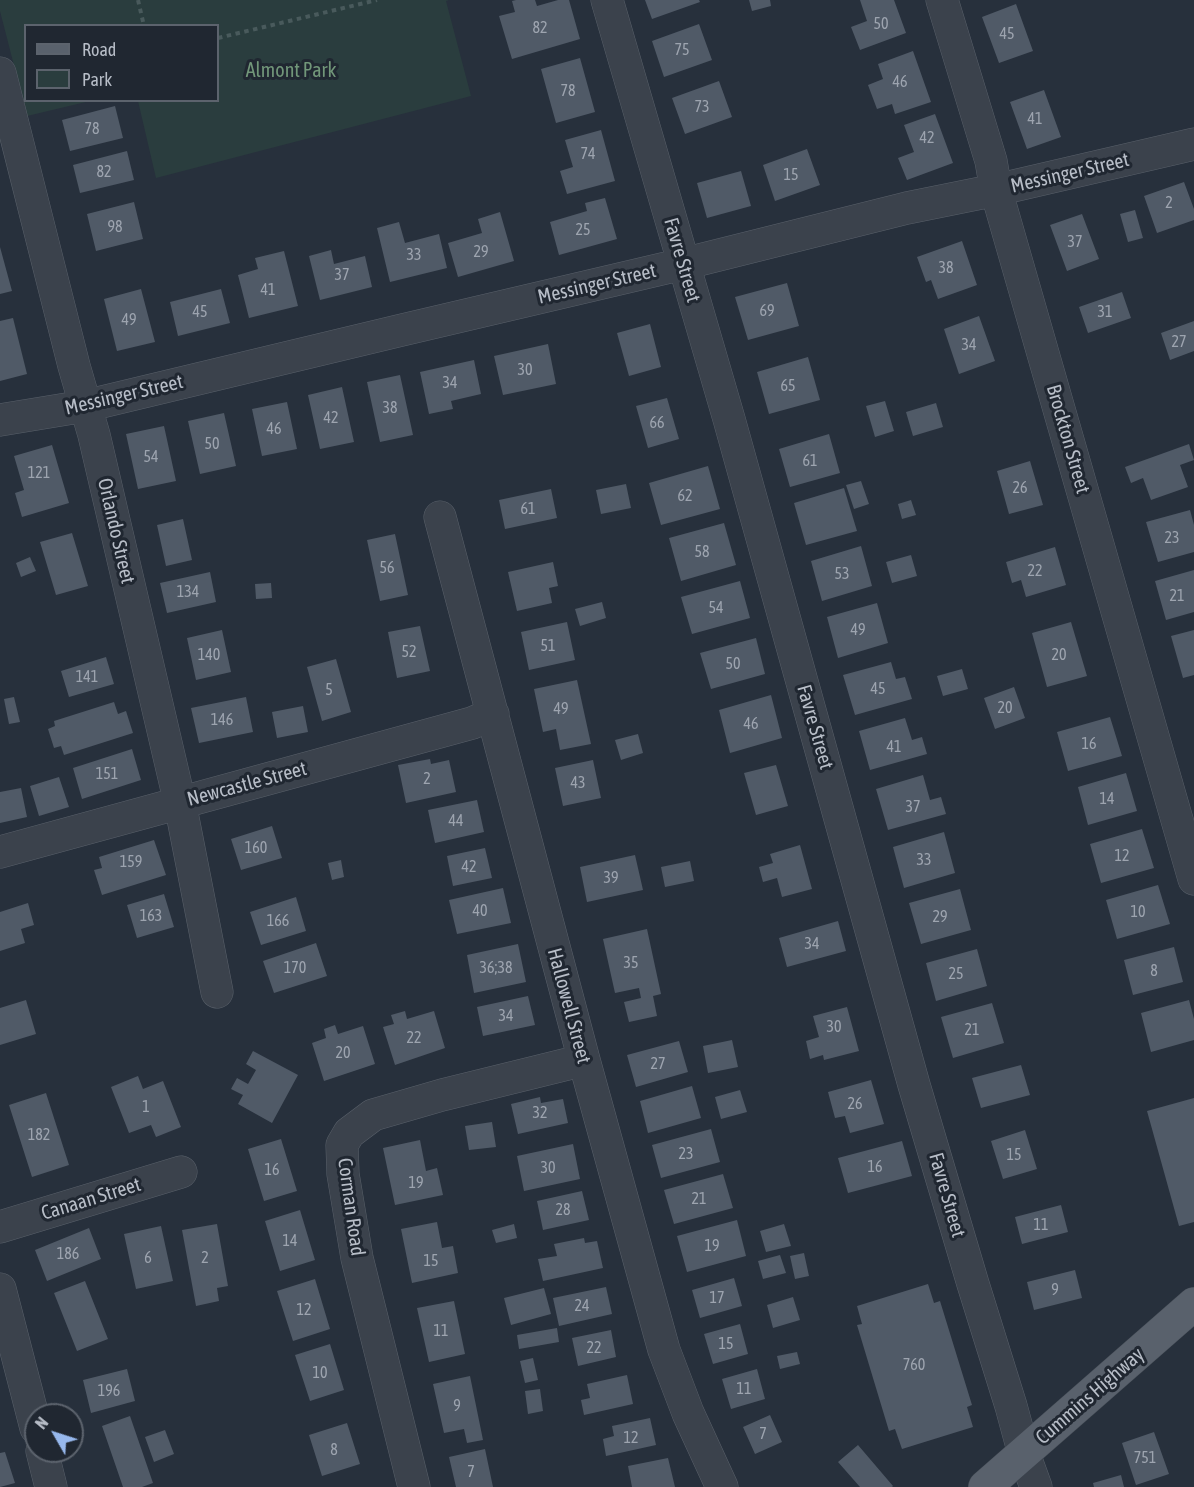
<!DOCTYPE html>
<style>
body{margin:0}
#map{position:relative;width:1194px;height:1487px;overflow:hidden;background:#27303c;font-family:"Asap Condensed",sans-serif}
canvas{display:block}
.legend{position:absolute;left:24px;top:24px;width:195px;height:78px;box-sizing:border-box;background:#202731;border:2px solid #5c636d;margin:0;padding:8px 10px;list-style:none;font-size:18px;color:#b7bdc7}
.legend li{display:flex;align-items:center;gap:12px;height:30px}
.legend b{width:30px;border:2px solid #5c636d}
.north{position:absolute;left:24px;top:1403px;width:60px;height:60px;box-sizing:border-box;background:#202731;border:2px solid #5c636d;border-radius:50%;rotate:309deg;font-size:16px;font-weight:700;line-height:24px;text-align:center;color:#b7bdc7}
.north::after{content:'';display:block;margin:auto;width:21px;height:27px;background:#97b8ed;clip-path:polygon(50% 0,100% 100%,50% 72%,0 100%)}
</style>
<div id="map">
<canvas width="1194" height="1487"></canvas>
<ul class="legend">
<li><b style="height:8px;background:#59616c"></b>Road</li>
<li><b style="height:16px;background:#2a3d3e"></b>Park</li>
</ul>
<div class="north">N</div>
</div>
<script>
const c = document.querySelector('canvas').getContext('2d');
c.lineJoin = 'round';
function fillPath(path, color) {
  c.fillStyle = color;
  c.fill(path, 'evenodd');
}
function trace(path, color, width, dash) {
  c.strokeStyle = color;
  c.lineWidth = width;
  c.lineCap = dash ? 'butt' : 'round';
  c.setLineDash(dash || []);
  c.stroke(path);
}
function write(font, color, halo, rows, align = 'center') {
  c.font = font + ' "Asap Condensed",sans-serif';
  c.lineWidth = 6;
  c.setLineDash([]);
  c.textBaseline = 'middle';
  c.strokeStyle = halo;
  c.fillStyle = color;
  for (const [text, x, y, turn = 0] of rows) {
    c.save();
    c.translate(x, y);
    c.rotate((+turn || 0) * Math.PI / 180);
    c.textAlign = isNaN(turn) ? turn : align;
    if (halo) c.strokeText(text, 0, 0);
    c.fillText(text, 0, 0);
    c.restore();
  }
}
fillPath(new Path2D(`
 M0,0H449L446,1L471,96L156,178L138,101L218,100V26H26V100L90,101L27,116L0,11Z`), '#2a3d3e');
fillPath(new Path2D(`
 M516,0H535L537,6L558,0H569L580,39L512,59L499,16L515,12L512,1Z
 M645,0H699L700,2L652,19Z
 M749,0H770L771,6L752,11Z
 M860,0H894L906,33L860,50L851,27L867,21Z
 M1016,4L1033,51L999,63L982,17Z
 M699,24L712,60L664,77L652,41Z
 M913,51L931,102L895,114L892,104L877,109L868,85L883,79L878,64Z
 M580,58L595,112L556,123L541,69Z
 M719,81L732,117L685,134L672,98Z
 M1044,90L1061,137L1027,149L1010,102Z
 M115,106L123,138L70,151L62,120Z
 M935,114L953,163L907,180L898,158L914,152L904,125Z
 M601,130L615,181L567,194L560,171L573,167L565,140Z
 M807,149L820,185L775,201L763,165Z
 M127,151L134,180L80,193L73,165Z
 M741,171L751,206L707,218L697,183Z
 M1184,182L1194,209V220L1157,233L1144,196Z
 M605,198L617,239L559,255L550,222L587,211L585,203Z
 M134,202L143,239L96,251L87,214Z
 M1135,210L1143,238L1128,242L1120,214Z
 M500,212L514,261L458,277L448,243L482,233L478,219Z
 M1082,214L1099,259L1067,271L1050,225Z
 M399,222L405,243L439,234L447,268L390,282L377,228Z
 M962,241L977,285L938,299L931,280L926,282L917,257Z
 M0,247L12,291L0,294Z
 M331,250L334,264L365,256L372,287L320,300L309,256Z
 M284,251L298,306L249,318L238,275L258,269L255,258Z
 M787,283L799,326L748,340L735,297Z
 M141,289L155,342L117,351L104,299Z
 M221,289L230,323L178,336L170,302Z
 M1122,292L1131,318L1088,333L1079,307Z
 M979,316L995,361L959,374L944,329Z
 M13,318L27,374L0,381V321Z
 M1194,321V351L1170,360L1161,333Z
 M650,324L661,367L629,376L617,333Z
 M548,344L556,384L503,395L494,356Z
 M808,357L820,400L769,414L757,372Z
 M474,360L481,394L451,401L453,409L429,414L420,372Z
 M400,375L413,435L380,442L367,382Z
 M342,387L354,442L320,449L308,395Z
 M667,398L679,439L648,448L636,406Z
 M885,401L894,431L875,437L866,406Z
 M287,402L297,449L262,456L252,409Z
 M936,403L943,427L913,436L906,412Z
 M224,413L236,466L200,474L188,421Z
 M164,426L176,481L138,489L126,434Z
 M829,434L840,473L790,487L779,449Z
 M1189,444L1194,460L1180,465L1188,487L1151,500L1143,478L1131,483L1125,467Z
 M52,445L69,503L22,517L15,493L24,490L14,456Z
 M1030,461L1043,505L1009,514L997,471Z
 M708,466L720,509L661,525L649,483Z
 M861,481L869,504L854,509L846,485Z
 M626,484L631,508L601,514L596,490Z
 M844,488L857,531L806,545L794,503Z
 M551,489L557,518L505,529L499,500Z
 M911,500L916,515L902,519L898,504Z
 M1190,510L1194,525V552L1158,562L1146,522Z
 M183,519L192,560L166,566L157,525Z
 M724,523L736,565L681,581L669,538Z
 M72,533L88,586L56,595L40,542Z
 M395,534L408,595L380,601L367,540Z
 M861,546L872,586L822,601L811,561Z
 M1055,547L1066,585L1026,597L1021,580L1012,583L1006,562Z
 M911,555L917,576L892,583L886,562Z
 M30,557L36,571L21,577L16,563Z
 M553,562L558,586L549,588L552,603L517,611L508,572Z
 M1194,570V612L1166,620L1155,581Z
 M210,572L216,602L167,613L160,583Z
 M740,581L750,618L692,634L681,597Z
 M271,583L272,598L256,599L255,584Z
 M602,602L606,618L580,626L575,609Z
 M877,603L888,643L838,658L827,617Z
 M567,622L575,660L529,670L521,632Z
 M1071,622L1087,676L1047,687L1032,633Z
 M420,626L430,671L397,678L388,632Z
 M222,630L231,672L196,680L187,638Z
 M1194,630V675L1183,678L1171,636Z
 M756,638L765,674L711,689L700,653Z
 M106,657L114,684L69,697L61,671Z
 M336,659L351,712L322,721L307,667Z
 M891,662L896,679L905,677L912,699L855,715L843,675Z
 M962,669L968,689L943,696L937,676Z
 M577,680L591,744L560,750L556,729L543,732L534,689Z
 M1014,687L1025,718L995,729L984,698Z
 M771,695L782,738L730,753L719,710Z
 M14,697L20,722L9,724L4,699Z
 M246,697L253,732L199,743L191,708Z
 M114,702L118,714L126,711L133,733L64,755L61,746L54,748L48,729L55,726L54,721Z
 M303,706L308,732L277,738L272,712Z
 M1110,717L1122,756L1068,771L1057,732Z
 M905,718L912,740L922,737L927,754L870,770L859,731Z
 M638,734L643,753L621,760L615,740Z
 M132,749L141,780L82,799L73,768Z
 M430,759L431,764L449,760L456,792L406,803L398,765Z
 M593,760L601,798L563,806L555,768Z
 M776,765L788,806L756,815L744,773Z
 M1126,773L1137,811L1088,825L1078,787Z
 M923,775L930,800L941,797L946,814L888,830L876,789Z
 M59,777L69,807L39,816L30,786Z
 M21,788L27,817L0,823V792Z
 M477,800L484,832L435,843L428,810Z
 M272,826L282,858L241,870L231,839Z
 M1142,829L1154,868L1101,883L1090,844Z
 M944,832L955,873L904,888L893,847Z
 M154,840L166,875L102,895L94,870L102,868L99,857Z
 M800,845L812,889L782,897L777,878L763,882L759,867L773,863L770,854Z
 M485,848L492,878L453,886L447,856Z
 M635,855L643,890L587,902L580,867Z
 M341,860L344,877L332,880L328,863Z
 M690,861L694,881L665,887L661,867Z
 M1158,885L1170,924L1117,939L1106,900Z
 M503,888L511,923L457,934L449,900Z
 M960,889L971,930L921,944L909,903Z
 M164,894L174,927L137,938L127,905Z
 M296,897L306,931L261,945L250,912Z
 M28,903L34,925L21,929L25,943L0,951V912Z
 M838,921L846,951L787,967L779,938Z
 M647,929L661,994L653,996L657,1016L629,1022L624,1002L641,998L639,988L615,993L603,939Z
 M316,943L327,976L274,993L263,961Z
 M518,944L526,982L474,993L467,955Z
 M1174,947L1183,982L1133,995L1124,960Z
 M977,949L987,986L936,1001L926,963Z
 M528,996L535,1025L483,1036L477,1007Z
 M26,1000L36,1034L0,1045V1008Z
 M1189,1000L1194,1019V1040L1151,1052L1141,1013Z
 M992,1003L1004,1043L953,1058L941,1017Z
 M847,1007L859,1051L824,1060L823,1055L810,1059L806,1041L819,1037L813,1016Z
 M405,1011L407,1019L434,1011L445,1048L395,1065L383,1027L394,1024L391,1015Z
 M335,1025L338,1034L363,1026L375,1064L324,1081L312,1043L326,1038L324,1029Z
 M732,1040L738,1067L708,1073L703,1046Z
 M679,1041L688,1072L636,1087L627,1055Z
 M253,1051L298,1075L272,1123L238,1104L243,1095L231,1089L237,1078L248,1084L256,1070L246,1064Z
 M1021,1065L1030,1095L981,1108L972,1078Z
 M138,1076L143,1089L163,1081L181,1127L156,1137L151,1125L129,1133L111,1087Z
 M871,1080L884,1124L850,1133L845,1116L835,1118L828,1092Z
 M692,1086L701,1118L648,1133L640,1101Z
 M740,1090L747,1112L721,1119L715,1097Z
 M46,1093L69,1165L32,1177L9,1105Z
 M540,1097L541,1103L563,1099L568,1123L518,1134L511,1104Z
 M1194,1098V1222L1179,1226L1147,1111Z
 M492,1122L496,1147L469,1150L465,1126Z
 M711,1129L720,1162L661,1178L652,1145Z
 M1025,1130L1037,1169L1003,1179L991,1141Z
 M281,1139L297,1191L264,1201L248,1149Z
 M420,1140L426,1171L437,1168L443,1195L395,1205L383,1148Z
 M902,1141L912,1176L848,1193L838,1158Z
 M573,1144L580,1179L524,1191L517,1156Z
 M723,1174L733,1208L674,1224L664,1190Z
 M582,1191L589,1220L543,1230L537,1201Z
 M1061,1205L1068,1232L1022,1244L1015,1217Z
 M300,1210L315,1260L280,1271L265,1221Z
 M737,1220L746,1256L687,1272L677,1236Z
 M437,1222L442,1248L453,1246L458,1273L412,1283L401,1229Z
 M217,1224L228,1286L217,1288L219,1301L196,1306L182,1230Z
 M514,1224L517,1238L496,1243L492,1230Z
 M784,1224L791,1246L766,1252L760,1231Z
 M161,1226L173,1281L136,1289L124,1234Z
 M89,1228L101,1259L47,1281L35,1250Z
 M584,1238L585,1243L597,1241L603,1268L543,1281L538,1259L557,1256L554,1244Z
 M804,1253L809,1276L795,1279L790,1256Z
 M780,1255L786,1273L763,1279L758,1261Z
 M1075,1270L1082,1298L1034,1310L1027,1282Z
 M734,1278L742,1306L700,1318L692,1290Z
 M315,1279L330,1329L293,1341L277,1291Z
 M85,1281L108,1339L77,1351L54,1293Z
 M928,1284L934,1303L940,1301L972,1405L967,1407L973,1427L902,1449L895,1429L889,1431L857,1325L862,1324L857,1306Z
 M606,1287L612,1314L559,1326L553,1298Z
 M544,1288L551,1314L511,1325L504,1298Z
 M793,1297L800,1320L773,1328L767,1305Z
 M454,1301L465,1354L429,1362L417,1308Z
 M740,1324L748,1354L713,1364L704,1334Z
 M557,1328L559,1342L519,1349L517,1335Z
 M611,1330L616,1357L578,1366L572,1338Z
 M330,1344L344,1390L310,1401L295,1355Z
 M797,1352L800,1364L780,1369L777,1356Z
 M533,1358L538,1380L525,1383L520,1361Z
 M127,1369L135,1401L91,1413L83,1380Z
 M757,1369L765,1399L731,1409L722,1379Z
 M627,1375L633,1404L584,1415L581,1400L590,1398L587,1384Z
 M470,1376L483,1440L467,1443L464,1429L444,1433L433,1384Z
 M540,1389L543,1411L528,1414L525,1391Z
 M770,1415L782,1442L755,1454L743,1427Z
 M130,1416L153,1483L142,1487H123L102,1426Z
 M650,1418L656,1445L606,1456L603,1439L614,1436L612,1426Z
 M347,1423L360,1464L322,1476L309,1435Z
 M165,1430L174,1454L154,1462L145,1437Z
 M1154,1432L1169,1474L1136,1485L1122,1443Z
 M858,1445L893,1486L892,1487H860L838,1462Z
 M485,1449L493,1487H456L449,1457Z
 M5,1452L15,1483L0,1487V1453Z
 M668,1458L675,1487H632L628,1466Z
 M1121,1475L1124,1487H1094L1093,1483Z`), '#505a67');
const minor = new Path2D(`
 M607,0L729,419L914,1085L973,1284L1011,1406L1024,1454L1036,1487
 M942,0L991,161L996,190L1194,879
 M0,73L74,366L94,435L180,803L217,992
 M0,420L85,406L402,330L683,264L907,208L996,190L1194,144
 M440,517L584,1060L664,1350L688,1413L722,1487
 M0,852L472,723L493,714
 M0,1227L181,1172
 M0,1289L36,1428
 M42,1451L51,1487
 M414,1487L357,1258L343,1174L342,1145L349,1133L373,1115L442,1095L584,1060`);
const major = new Path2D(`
 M985,1487L1194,1304`);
trace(minor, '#59606a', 33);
trace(major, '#444b55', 34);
trace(new Path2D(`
 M138,0L144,26
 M218,38L377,0`), '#495a5c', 4, [4.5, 4.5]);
trace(minor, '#3b424c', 32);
trace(major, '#59616c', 33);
write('16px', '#9da4af', null, [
 ["50",881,24],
 ["82",540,28],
 ["45",1007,34],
 ["75",682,50],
 ["46",900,82],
 ["78",568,91],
 ["73",702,107],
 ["41",1035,119],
 ["78",92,129],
 ["42",927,138],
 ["74",588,154],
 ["82",104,172],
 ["15",791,175],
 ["2",1169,203],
 ["98",115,227],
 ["25",583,230],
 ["37",1075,242],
 ["29",481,252],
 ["33",414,255],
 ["38",946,268],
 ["37",342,275],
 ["41",268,290],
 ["69",767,311],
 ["45",200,312],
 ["31",1105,312],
 ["49",129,320],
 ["27",1179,342],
 ["34",969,345],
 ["30",525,370],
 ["34",450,383],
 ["65",788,386],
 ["38",390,408],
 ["42",331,418],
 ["66",657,423],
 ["46",274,429],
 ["50",212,444],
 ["54",151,457],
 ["61",810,461],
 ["121",39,473],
 ["26",1020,488],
 ["62",685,496],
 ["61",528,509],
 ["23",1172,538],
 ["58",702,552],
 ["56",387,568],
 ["22",1035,571],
 ["53",842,574],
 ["134",188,592],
 ["21",1177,596],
 ["54",716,608],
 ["49",858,630],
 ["51",548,646],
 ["52",409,652],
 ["140",209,655],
 ["20",1059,655],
 ["50",733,664],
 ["141",87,677],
 ["45",878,689],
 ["5",329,690],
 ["20",1005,708],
 ["49",561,709],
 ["146",222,720],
 ["46",751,724],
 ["16",1089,744],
 ["41",894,747],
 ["151",107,774],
 ["2",427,779],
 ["43",578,783],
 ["14",1107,799],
 ["37",913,807],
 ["44",456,821],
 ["160",256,848],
 ["12",1122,856],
 ["33",924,860],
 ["159",131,862],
 ["42",469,867],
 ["39",611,878],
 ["40",480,911],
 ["10",1138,912],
 ["163",151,916],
 ["29",940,917],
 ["166",278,921],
 ["34",812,944],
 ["35",631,963],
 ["170",295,968],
 ["36;38",496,968],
 ["8",1154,971],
 ["25",956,974],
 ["34",506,1016],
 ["30",834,1027],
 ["21",972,1030],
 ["22",414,1038],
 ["20",343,1053],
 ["27",658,1064],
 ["26",855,1104],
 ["1",146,1107],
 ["32",540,1113],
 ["182",39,1135],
 ["23",686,1154],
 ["15",1014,1155],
 ["16",875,1167],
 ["30",548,1168],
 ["16",272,1170],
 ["19",416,1183],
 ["21",699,1199],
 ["28",563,1210],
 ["11",1041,1225],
 ["14",290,1241],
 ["19",712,1246],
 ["186",68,1254],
 ["6",148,1258],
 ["2",205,1258],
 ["15",431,1261],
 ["9",1055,1290],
 ["17",717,1298],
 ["24",582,1306],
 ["12",304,1310],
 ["11",441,1331],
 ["15",726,1344],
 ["22",594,1348],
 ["760",914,1365],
 ["10",320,1373],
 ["11",744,1389],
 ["196",109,1391],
 ["9",457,1406],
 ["7",763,1434],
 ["12",631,1438],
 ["8",334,1450],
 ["751",1145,1458],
 ["7",471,1472]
]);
write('20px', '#719679', '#202731', [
 ["Almont Park",291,71]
]);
write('20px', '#b7bdc7', '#202731', [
 ["Messinger Street",1070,173,-13],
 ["Favre Street",682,260,74],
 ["Messinger Street",597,284,-13],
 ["Messinger Street",124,395,-13],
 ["Brockton Street",1068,439,74],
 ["Orlando Street",116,531,77],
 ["Favre Street",815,727,74],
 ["Newcastle Street",247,784,-15],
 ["Hallowell Street",569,1006,75],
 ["Favre Street",947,1195,74],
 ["Canaan Street",91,1199,-17],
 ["Corman Road",351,1207,82],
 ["Cummins Highway",1090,1396,-41]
]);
</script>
